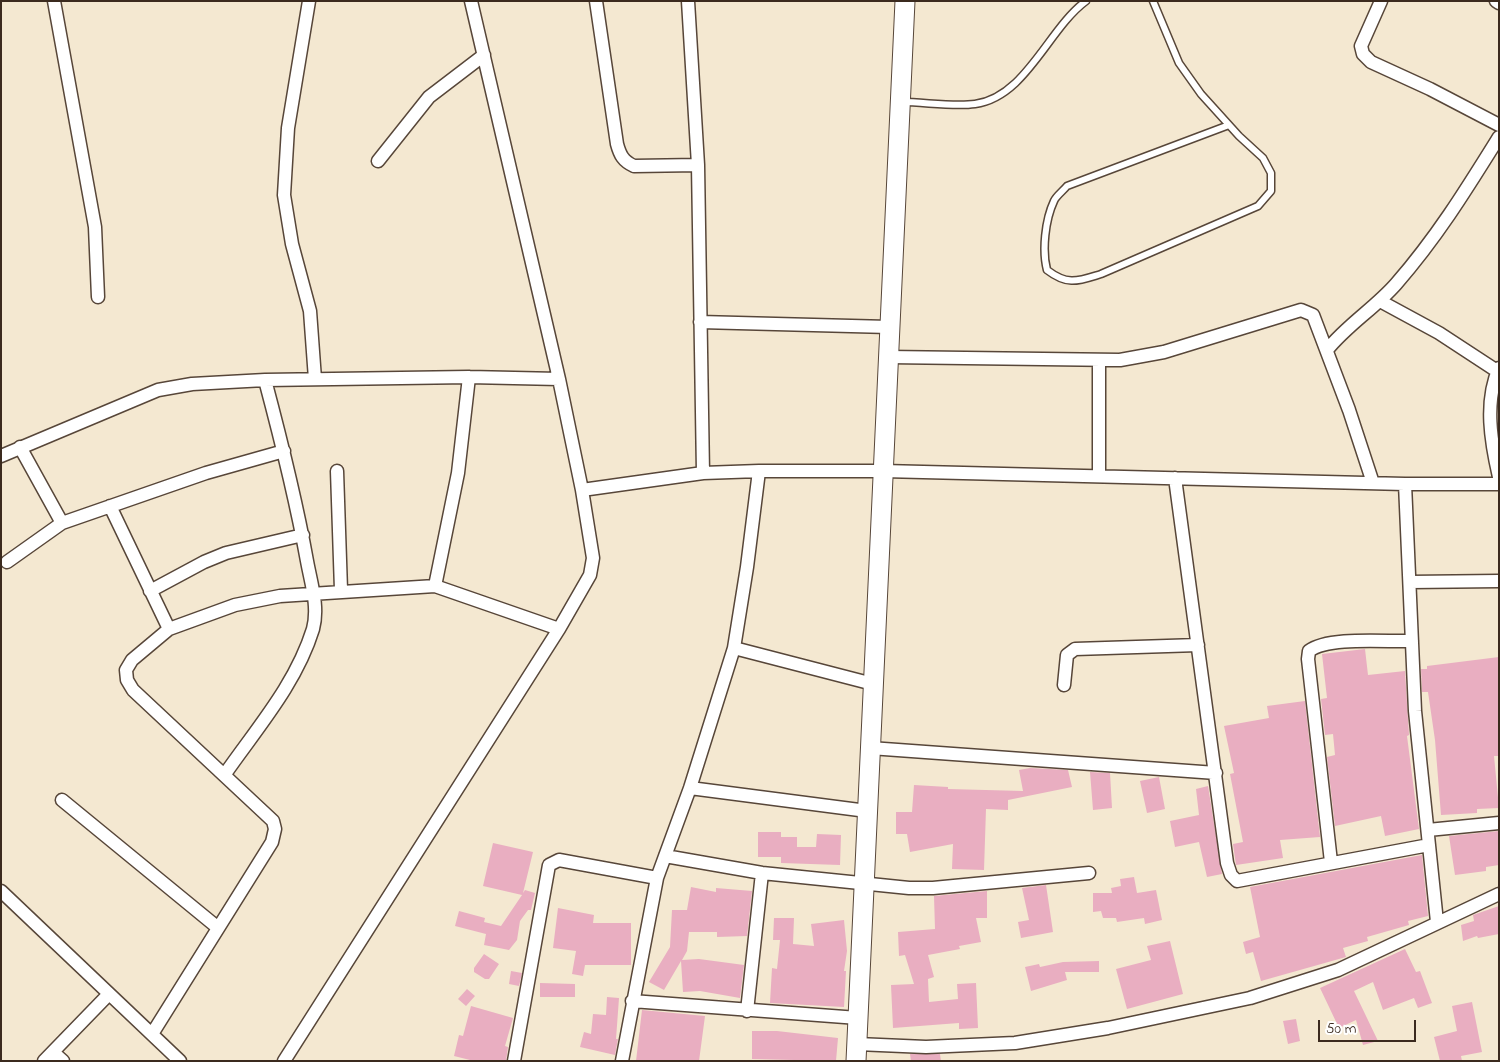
<!DOCTYPE html>
<style>
body{margin:0}
#map{position:relative;width:1500px;height:1062px;overflow:hidden;background:#f4e8d1;font-family:"Indie Flower",sans-serif}
canvas{display:block}
.frame{position:absolute;inset:0;border:2px solid #3b2a1e;pointer-events:none}
.scale{position:absolute;left:1318px;top:1020px;width:98px;height:22px;box-sizing:border-box;border:2px solid #3b2a1e;border-top:0;padding-left:6px;font-size:15px;line-height:18px;white-space:nowrap;color:#3b2a1e;-webkit-text-stroke:4px #fff;paint-order:stroke}
</style>
<div id="map">
<canvas width="1500" height="1062"></canvas>
<div class="frame"></div>
<div class="scale">50 m</div>
</div>
<script>
const c = document.querySelector('canvas').getContext('2d');
c.lineJoin = 'round';
function fillPath(path, color) {
  c.fillStyle = color;
  c.fill(path, 'evenodd');
}
function trace(path, color, width, dash) {
  c.strokeStyle = color;
  c.lineWidth = width;
  c.lineCap = dash ? 'butt' : 'round';
  c.setLineDash(dash || []);
  c.stroke(path);
}
fillPath(new Path2D(`
 M1365,649L1368,675L1405,671L1409,735L1407,736L1419,829L1385,836L1381,816L1335,826L1327,757L1335,755L1333,734L1325,735L1321,699L1327,698L1322,654Z
 M1499,657V756H1494L1499,808L1477,809V813L1441,815L1435,740L1428,692H1422L1421,669H1427V666Z
 M1305,701L1320,837L1280,840L1283,858L1236,865L1233,844L1243,842L1230,774L1234,773L1224,726L1269,718L1267,706Z
 M1030,768L1068,770L1072,787L1008,800V810L986,809L984,870L952,869L953,844L910,852L907,834H896V812H912L914,785L948,787V789L1023,791L1019,770Z
 M1090,772L1110,773L1112,808L1093,810Z
 M1159,777L1165,809L1147,813L1140,781Z
 M1208,786L1222,874L1207,877L1199,842L1175,847L1170,821L1199,815L1196,789Z
 M1499,831V865L1486,867V871L1455,875L1449,836Z
 M758,832H781V837H797V847H816L817,834L841,835L840,865L781,863V857H758Z
 M493,843L533,852L523,893L525,890L535,893L531,910H528L520,921L517,940L509,950L484,945L486,934L455,926L459,911L485,918L484,922L501,926L522,895L483,886Z
 M1422,855L1428,916L1408,921L1409,925L1367,937L1368,941L1343,948L1346,957L1261,981L1253,952L1246,954L1243,942L1260,937L1250,887Z
 M1134,877L1137,893L1156,890L1162,920L1145,924L1144,918L1117,922L1116,918H1103L1101,911L1093,912V893H1112L1111,888L1121,886L1120,879Z
 M1046,885L1053,932L1021,938L1018,922L1029,920L1022,888Z
 M691,887L716,892V888L752,891L747,936L717,937V932H689L687,951L682,960L699,959L744,965L740,998L700,991L683,992L681,961L664,990L649,982L670,947L672,910H687Z
 M987,891V918H976L981,942L959,946L960,949L928,955L934,977L928,979L929,1002L958,999L957,984L976,983L978,1028L959,1029V1023L893,1028L891,985L914,984L905,955L899,956L898,932L935,929L934,896Z
 M1499,906V934L1478,938L1477,936L1463,941L1461,925L1474,921L1473,915Z
 M558,908L594,915L593,923H631V965H585L583,976L572,974L576,951L553,948Z
 M774,918H794L793,944L814,946L811,924L844,920L847,951L844,971H846L844,1007L770,1003L772,968L777,969L780,940H773Z
 M1170,941L1183,994L1127,1009L1116,969L1151,960L1147,946Z
 M1405,949L1416,972L1420,971L1432,1003L1418,1008L1414,998L1383,1010L1373,982L1354,991L1378,1041L1363,1045L1356,1020L1339,1028L1320,988Z
 M484,954L499,964L489,979H485L474,972V968Z
 M1099,961V972H1065L1067,980L1031,991L1025,967L1039,964L1040,967L1063,962Z
 M511,971L522,973L519,986L509,984Z
 M540,983L575,984V997H540Z
 M467,989L475,996L466,1006L458,999Z
 M607,997L619,998L616,1039H618L615,1055L580,1047L584,1032L591,1034L593,1014L606,1015Z
 M1472,1002L1482,1052L1461,1056L1462,1061H1440L1434,1037L1457,1031L1452,1006Z
 M471,1006L513,1018L505,1046L508,1047L506,1061H474L454,1056L459,1035L463,1036Z
 M642,1010L705,1016L699,1061H636Z
 M1296,1019L1300,1041L1288,1044L1283,1021Z
 M752,1031H777L838,1038L836,1061L752,1059Z
 M910,1054H940L941,1061H911Z`), '#e9aec1');
const lane = new Path2D(`
 M1153,1L1179,63L1201,94L1239,136L1263,158L1271,173V191L1258,206L1101,274C1078,281 1068,286 1047,270C1042,251 1045,220 1054,201C1056,196 1063,191 1067,186L1229,125
 M902,102C924,102 953,107 975,104C1026,97 1048,29 1086,1`);
const street = new Path2D(`
 M54,1L95,227L98,297
 M309,1L288,128L284,195L292,244L310,311L315,379
 M596,1L617,144C620,155 623,161 634,166L698,165
 M688,1L698,165L703,473
 M1381,1L1361,46L1363,54L1371,62L1430,89L1499,125
 M1496,1L1499,3
 M378,161L429,97L484,55
 M1380,301L1439,333L1497,371
 M700,322L889,327
 M1327,350C1347,325 1375,308 1396,284C1437,237 1466,190 1499,137
 M888,357L1120,360L1164,352L1301,310L1313,315L1349,410L1373,483
 M1099,360V475
 M1499,368C1484,402 1491,442 1499,477
 M20,447L62,523
 M1,456L158,390L192,384L265,380L469,377L559,379
 M337,471L341,590
 M1175,478L1227,863L1231,875L1237,881L1429,845
 M1405,484L1415,711L1437,922
 M582,490L703,473L759,471H883L1405,484H1499
 M110,506L169,629
 M7,562L62,523L206,473L284,451
 M1410,582L1499,581
 M435,586L458,473L469,377
 M150,591L204,562L226,553L303,535
 M734,648L873,684
 M1064,685L1067,655L1075,649L1198,645
 M870,748L1216,773
 M225,774C257,728 296,684 313,629C319,607 311,583 307,561C296,500 281,440 265,380
 M690,788L867,811
 M62,800L217,927
 M1428,830L1499,823
 M665,856L762,873L909,888H933L1089,873
 M1331,862L1308,659L1309,651C1328,636 1387,642 1412,641
 M1,891L180,1061
 M632,1001L858,1018
 M747,1011L762,873
 M152,1034L272,842L275,829L273,821L133,690L127,680L126,670L132,660L169,629L235,605L280,596L435,586L559,629
 M857,1044L926,1047L1015,1043L1108,1028L1250,998L1338,970L1499,894
 M53,1052L63,1061
 M44,1061L109,994
 M284,1061L559,629L590,575L593,558L582,490L559,379L471,1
 M514,1061L549,865L559,860L657,878
 M622,1061L657,878L690,788L734,648L747,567L759,471`);
const secondary = new Path2D(`
 M856,1061L905,1`);
trace(lane, '#574639', 9);
trace(street, '#574639', 15);
trace(secondary, '#574639', 21);
trace(lane, '#fff', 6);
trace(street, '#fff', 12);
trace(secondary, '#fff', 19);
</script>
